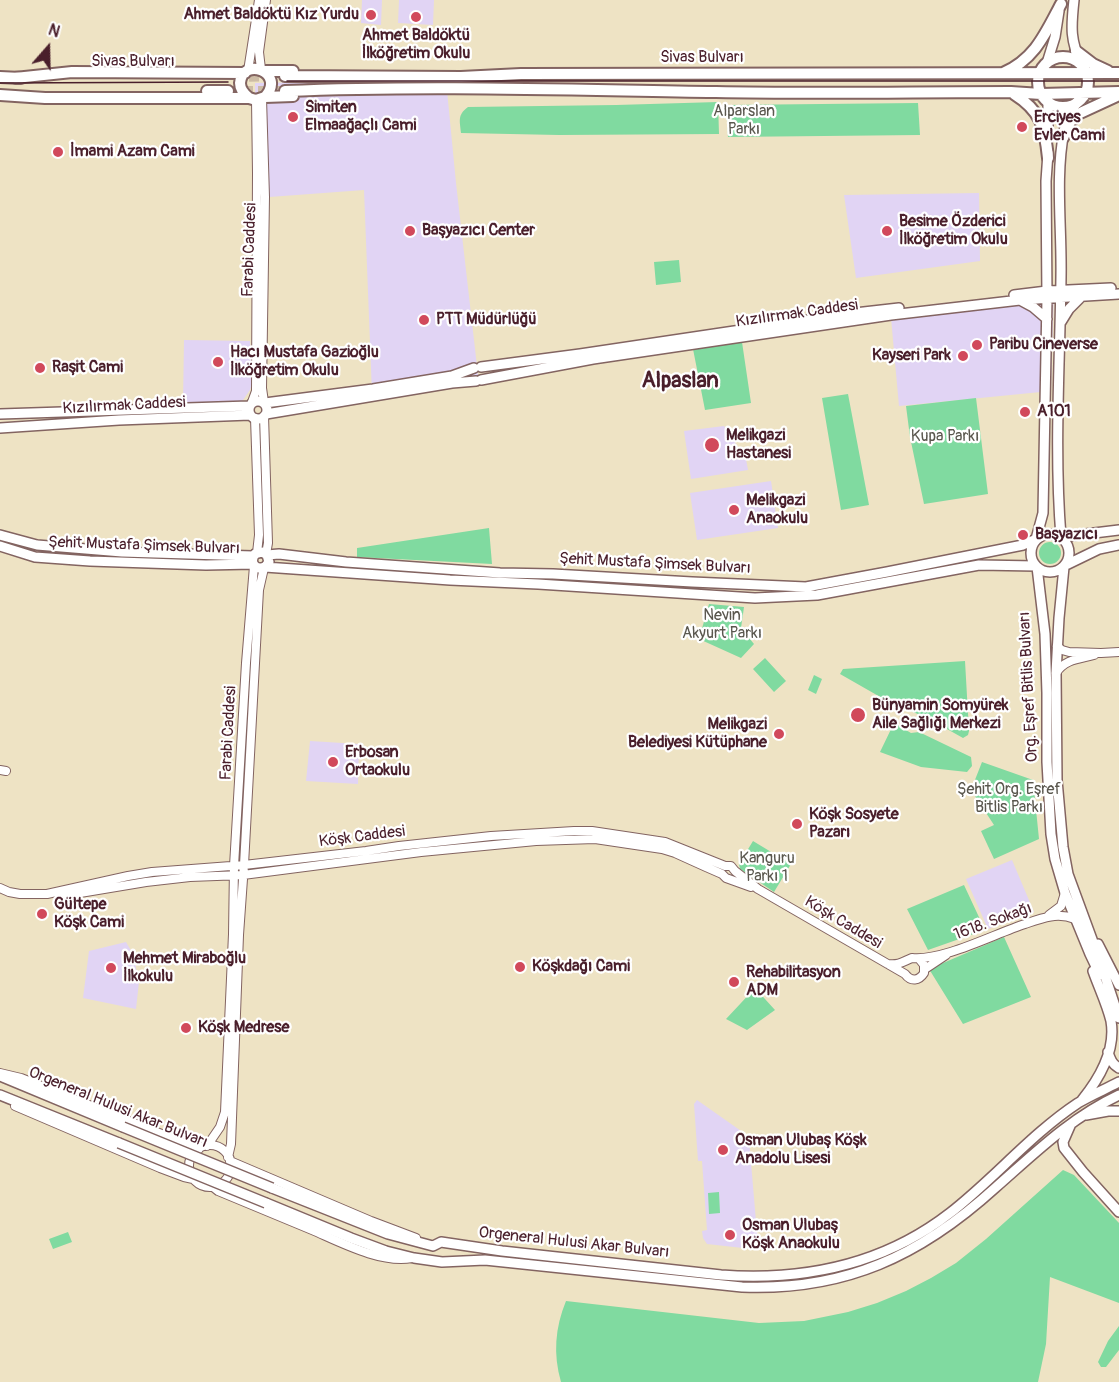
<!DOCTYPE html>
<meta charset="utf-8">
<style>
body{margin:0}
#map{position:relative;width:1119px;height:1382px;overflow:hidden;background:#eee3c4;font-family:Pangolin,sans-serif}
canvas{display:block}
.north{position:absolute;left:18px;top:18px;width:60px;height:60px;-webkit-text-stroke:4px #fff;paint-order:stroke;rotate:20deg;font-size:16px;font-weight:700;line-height:24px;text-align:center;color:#4a1f2b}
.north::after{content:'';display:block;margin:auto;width:21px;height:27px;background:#4a1f2b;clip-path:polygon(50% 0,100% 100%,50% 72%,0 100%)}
</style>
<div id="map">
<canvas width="1119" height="1382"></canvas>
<div class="north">N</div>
</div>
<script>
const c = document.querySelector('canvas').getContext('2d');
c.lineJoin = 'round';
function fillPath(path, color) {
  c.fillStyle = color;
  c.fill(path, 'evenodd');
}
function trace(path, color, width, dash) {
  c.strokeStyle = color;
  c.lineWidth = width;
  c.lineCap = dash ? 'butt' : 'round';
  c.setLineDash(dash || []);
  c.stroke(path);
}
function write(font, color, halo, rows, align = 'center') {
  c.font = font + ' Pangolin,sans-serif';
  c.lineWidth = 4.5;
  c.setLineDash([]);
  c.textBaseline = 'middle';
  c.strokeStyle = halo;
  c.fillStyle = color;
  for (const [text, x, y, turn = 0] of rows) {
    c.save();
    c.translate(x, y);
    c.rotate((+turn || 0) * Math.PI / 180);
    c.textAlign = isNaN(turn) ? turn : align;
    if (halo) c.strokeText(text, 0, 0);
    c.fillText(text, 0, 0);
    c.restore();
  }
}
fillPath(new Path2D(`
 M362,0H382L381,25L361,23Z
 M399,0H434L433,25L398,23Z
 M446,80L456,183L478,375L372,394L364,190L256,198L255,83Z
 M979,193L980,261L856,278L844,195Z
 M1054,290L1051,391L899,406L891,318Z
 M184,340L250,341L252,383L250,390L243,400L238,403H183Z
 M724,426L746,459L748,470L691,479L684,431Z
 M771,481L778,528L697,540L690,493Z
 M310,741L359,744L358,784L306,781Z
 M1012,860L1034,912L988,929L966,879Z
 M126,942L133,954L139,982L136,1009L83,998L89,951Z
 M697,1100L744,1133L749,1139L758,1245L752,1249L707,1244L703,1238L702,1231L707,1230L702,1161H698L694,1104Z`), '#e1d4f4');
fillPath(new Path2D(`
 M718,102L719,134L559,135L461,133C460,121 457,115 468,107L616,105Z
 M918,103L920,135L728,137L726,105Z
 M679,260L681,282L656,285L654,262Z
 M742,342L751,403L705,410L693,349Z
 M848,394L869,505L841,510L822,398Z
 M976,398L988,494L924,504L910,437L906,406Z
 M489,528L492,564L357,557V548Z
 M1039 553a11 11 0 1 1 22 0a11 11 0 1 1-22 0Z
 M709,604L744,607L741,628L754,644L741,658L699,639Z
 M765,658L786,681L774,692L753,669Z
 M965,661L969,731L968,735L963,738L931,720L882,698L840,674L843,669Z
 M814,675L822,679L816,694L808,690Z
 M894,723L911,733L919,732L971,757L972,766L967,772L921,767L880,752Z
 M982,762L1033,780L1039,839L994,859L981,831L994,825L971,790Z
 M753,841L791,864L774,892L740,869L739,864Z
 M964,885L985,930L928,950L907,909Z
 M1004,937L1031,997L963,1024L929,969Z
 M755,988L775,1010L747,1030L726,1019Z
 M1063,1170L1074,1175L1119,1223V1303L1050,1277L1046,1344L1038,1382H561C553,1354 555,1328 566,1301L759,1323L804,1321L848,1312L877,1303L906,1291L931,1278L956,1263L986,1239Z
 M719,1192L720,1213L709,1214L708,1193Z
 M68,1232L72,1242L53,1249L49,1239Z
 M1119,1326V1350L1106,1367H1101L1098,1362L1108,1341Z`), '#80daa0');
trace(new Path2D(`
 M234,77L285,76
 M228,91H285`), '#cdbca5', 10, [10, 5]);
const secondary = new Path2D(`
 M261,69L259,52L266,0
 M248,71L259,0
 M262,98L265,197L262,388L264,402
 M252,402L256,391L257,173L256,100
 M264,416L268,543L266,554
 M255,418L259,535L257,553
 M1057,646L1062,650L1069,652L1101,653L1119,652
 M1056,673C1065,659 1079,659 1094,655
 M0,770L6,771
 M0,888L9,892L20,894H47L128,876L152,872L244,865L366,851L399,846L491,836L574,831H592L665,842L725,866H731L735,871L758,889L905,974C911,982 919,981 924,973V965L920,960
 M62,896L146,882L190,877L243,875L421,852L536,841L595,839L662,849L675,853L706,867L722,874L726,878L751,887
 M1049,915L1061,906L1065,893
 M888,964C900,965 902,962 912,958C943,961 994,934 1025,924C1042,918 1057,912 1075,919
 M925,969L946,955
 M0,1073L21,1078L49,1089L199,1149
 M15,1106L160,1168L184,1177L193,1179
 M189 1166a21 21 0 1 1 42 0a21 21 0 1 1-42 0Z
 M207,1146L220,1127L225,1112L233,934L234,866L246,663L254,566
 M228,1157L231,1144L239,935L244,865L259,590L264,568
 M230,1161L371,1221L416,1238
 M213,1187L218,1191C249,1204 280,1217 312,1230C340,1242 381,1264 412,1258`);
const primary = new Path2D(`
 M1074,0C1071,27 1070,41 1082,66
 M1047,63L1055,37L1059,11
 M1048,101V139
 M1014,295L1047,291L1111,288
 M1020,300L1033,307L1047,319
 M1061,322L1069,309L1082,296
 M481,367L580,354L855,313L899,308
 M481,380L593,359L891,315L1020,300L1119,294
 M249 410a9 9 0 1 1 18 0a9 9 0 1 1-18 0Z
 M265,403L373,389L452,376L474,368
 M0,414L249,406
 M266,414L452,383L476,381
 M0,428L119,420L250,415
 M1031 553a19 19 0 1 1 38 0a19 19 0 1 1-38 0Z
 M0,535L37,545L122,552L253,556
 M1061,537C1054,450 1060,363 1061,277C1062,228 1055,178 1064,131C1066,120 1071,111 1077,102
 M1061,537L1119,530
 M1036,539L1043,513L1047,298L1046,181L1048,153
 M0,546L35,557L90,561L206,565L253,564
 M267,555L279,554L346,562L500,573L553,574L692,582L806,587L887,572L1023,545L1036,539
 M1066,565L1099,549L1119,545
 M265,567L269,562L267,555L262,552L255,554C249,562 255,571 265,567L450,580L538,584L755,598L817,595L979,565L1036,566
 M1037,567L1045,634L1047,693V762L1051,834L1055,859L1065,893L1090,954L1100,975
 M1064,567L1059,618L1056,673L1057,780L1063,847L1068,874L1100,961L1119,1018
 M1098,944L1119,985
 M1108,1052C1110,1059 1112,1064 1119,1068
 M0,1076L123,1127
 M0,1095L119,1143
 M1082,1100C1099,1079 1116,1050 1111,1021C1107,1004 1099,988 1093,971
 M1086,1115L1108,1111H1119
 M1070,1126L1063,1142L1064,1148L1083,1172L1119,1212
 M272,1188L388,1234L433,1246L441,1242L502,1251L721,1275C804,1281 883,1265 950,1213C994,1179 1031,1134 1078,1103C1091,1095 1106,1089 1119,1082
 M266,1203L351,1238L386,1251L414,1258L442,1262L485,1260L742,1287C845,1291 920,1256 995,1188C1035,1153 1070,1118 1119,1095`);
const highway = new Path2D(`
 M1076,51L1093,64L1108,71
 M1038 82a25 25 0 1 1 50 0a25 25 0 1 1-50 0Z
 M264,71H293
 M1003,73C1035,59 1045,34 1061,4
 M285,76L461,77L521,74L1119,73
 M0,77L21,78
 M15,78L72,72L245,73
 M207,91H228
 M285,91C429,85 573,90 716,92C814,94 913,92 1011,92L1041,94L1119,92
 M1014,94C1041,111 1045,127 1048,158
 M0,95L45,98H249L256,100L265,97L293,96
 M249,98C244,94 240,90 240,83C242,56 287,72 265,97
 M1063,138L1070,122L1078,114L1119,95`);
trace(secondary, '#836461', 10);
trace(primary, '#836461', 12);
trace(highway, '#836461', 14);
trace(secondary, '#fff', 8);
trace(primary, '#fff', 9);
trace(highway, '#fff', 10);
trace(new Path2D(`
 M287,81H1119
 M0,83L228,82`), '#4a1f2b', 1.5);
const primaryBridge = new Path2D(`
 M123,1127L272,1188
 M119,1143L266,1203`);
trace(primaryBridge, '#836461', 12, []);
trace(primaryBridge, '#fff', 9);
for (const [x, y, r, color] of [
 [371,15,6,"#d1495b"],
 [416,17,6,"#d1495b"],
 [293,117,6,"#d1495b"],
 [1022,127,6,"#d1495b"],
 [58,152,6,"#d1495b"],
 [410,231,6,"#d1495b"],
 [887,231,6,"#d1495b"],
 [424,320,6,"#d1495b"],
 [977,345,6,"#d1495b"],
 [963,356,6,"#d1495b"],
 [218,362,6,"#d1495b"],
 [40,368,6,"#d1495b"],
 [1025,412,6,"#d1495b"],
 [712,445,8,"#d1495b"],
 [734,510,6,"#d1495b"],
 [1023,535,6,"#d1495b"],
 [858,715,8,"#d1495b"],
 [779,734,6,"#d1495b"],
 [333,762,6,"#d1495b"],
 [797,824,6,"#d1495b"],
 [42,914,6,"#d1495b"],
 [520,967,6,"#d1495b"],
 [111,968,6,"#d1495b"],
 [734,982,6,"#d1495b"],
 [186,1028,6,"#d1495b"],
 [723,1150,6,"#d1495b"],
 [730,1235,6,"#d1495b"]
]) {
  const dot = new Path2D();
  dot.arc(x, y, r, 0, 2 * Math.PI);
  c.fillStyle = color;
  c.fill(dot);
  trace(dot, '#fff', 2);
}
write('bold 16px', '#4a1f2b', '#fff', [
 ["Ahmet Baldöktü Kız Yurdu",359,15,"right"],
 ["Ahmet Baldöktü",416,36,"center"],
 ["İlköğretim Okulu",416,54,"center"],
 ["Simiten",305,108],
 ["Elmaağaçlı Cami",305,126],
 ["Erciyes",1034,118],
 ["Evler Cami",1034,136],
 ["İmami Azam Cami",70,152],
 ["Besime Özderici",899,222],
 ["İlköğretim Okulu",899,240],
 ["Başyazıcı Center",422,231],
 ["PTT Müdürlüğü",436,320],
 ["Paribu Cineverse",989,345],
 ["Hacı Mustafa Gazioğlu",230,353],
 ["İlköğretim Okulu",230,371],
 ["Kayseri Park",951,356,"right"],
 ["Raşit Cami",52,368],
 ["A101",1037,412],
 ["Melikgazi",726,436],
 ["Hastanesi",726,454],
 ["Melikgazi",746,501],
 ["Anaokulu",746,519],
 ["Başyazıcı",1035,535],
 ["Bünyamin Somyürek",872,706],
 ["Aile Sağlığı Merkezi",872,724],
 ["Melikgazi",767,725,"right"],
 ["Belediyesi Kütüphane",767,743,"right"],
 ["Erbosan",345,753],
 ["Ortaokulu",345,771],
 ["Köşk Sosyete",809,815],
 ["Pazarı",809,833],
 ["Gültepe",54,905],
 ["Köşk Cami",54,923],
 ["Mehmet Miraboğlu",123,959],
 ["İlkokulu",123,977],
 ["Köşkdağı Cami",532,967],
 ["Rehabilitasyon",746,973],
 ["ADM",746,991],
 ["Köşk Medrese",198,1028],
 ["Osman Ulubaş Köşk",735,1141],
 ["Anadolu Lisesi",735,1159],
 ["Osman Ulubaş",742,1226],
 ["Köşk Anaokulu",742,1244]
], 'left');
write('16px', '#4a1f2b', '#fff', [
 ["Sivas Bulvarı",702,58],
 ["Sivas Bulvarı",133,62],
 ["Farabi Caddesi",250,250,-88],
 ["Kızılırmak Caddesi",797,314,-8],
 ["Kızılırmak Caddesi",124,406,-3],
 ["Şehit Mustafa Şimsek Bulvarı",144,546,2],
 ["Şehit Mustafa Şimsek Bulvarı",655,564,3],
 ["Org. Eşref Bitlis Bulvarı",1029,687,-93],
 ["Farabi Caddesi",229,733,-87],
 ["Köşk Caddesi",362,837,-7],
 ["1618. Sokağı",993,922,-20],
 ["Köşk Caddesi",843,923,31],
 ["Orgeneral Hulusi Akar Bulvarı",118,1108,22],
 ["Orgeneral Hulusi Akar Bulvarı",574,1243,6]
]);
write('16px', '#5a574e', '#fff', [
 ["Alparslan",744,112],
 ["Parkı",744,130],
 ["Kupa Parkı",945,437],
 ["Nevin",722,616],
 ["Akyurt Parkı",722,634],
 ["Şehit Org. Eşref",1009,790],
 ["Bitlis Parkı",1009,808],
 ["Kanguru",767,859],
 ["Parkı 1",767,877]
]);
write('bold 22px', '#4a1f2b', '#fff', [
 ["Alpaslan",680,381]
]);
</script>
